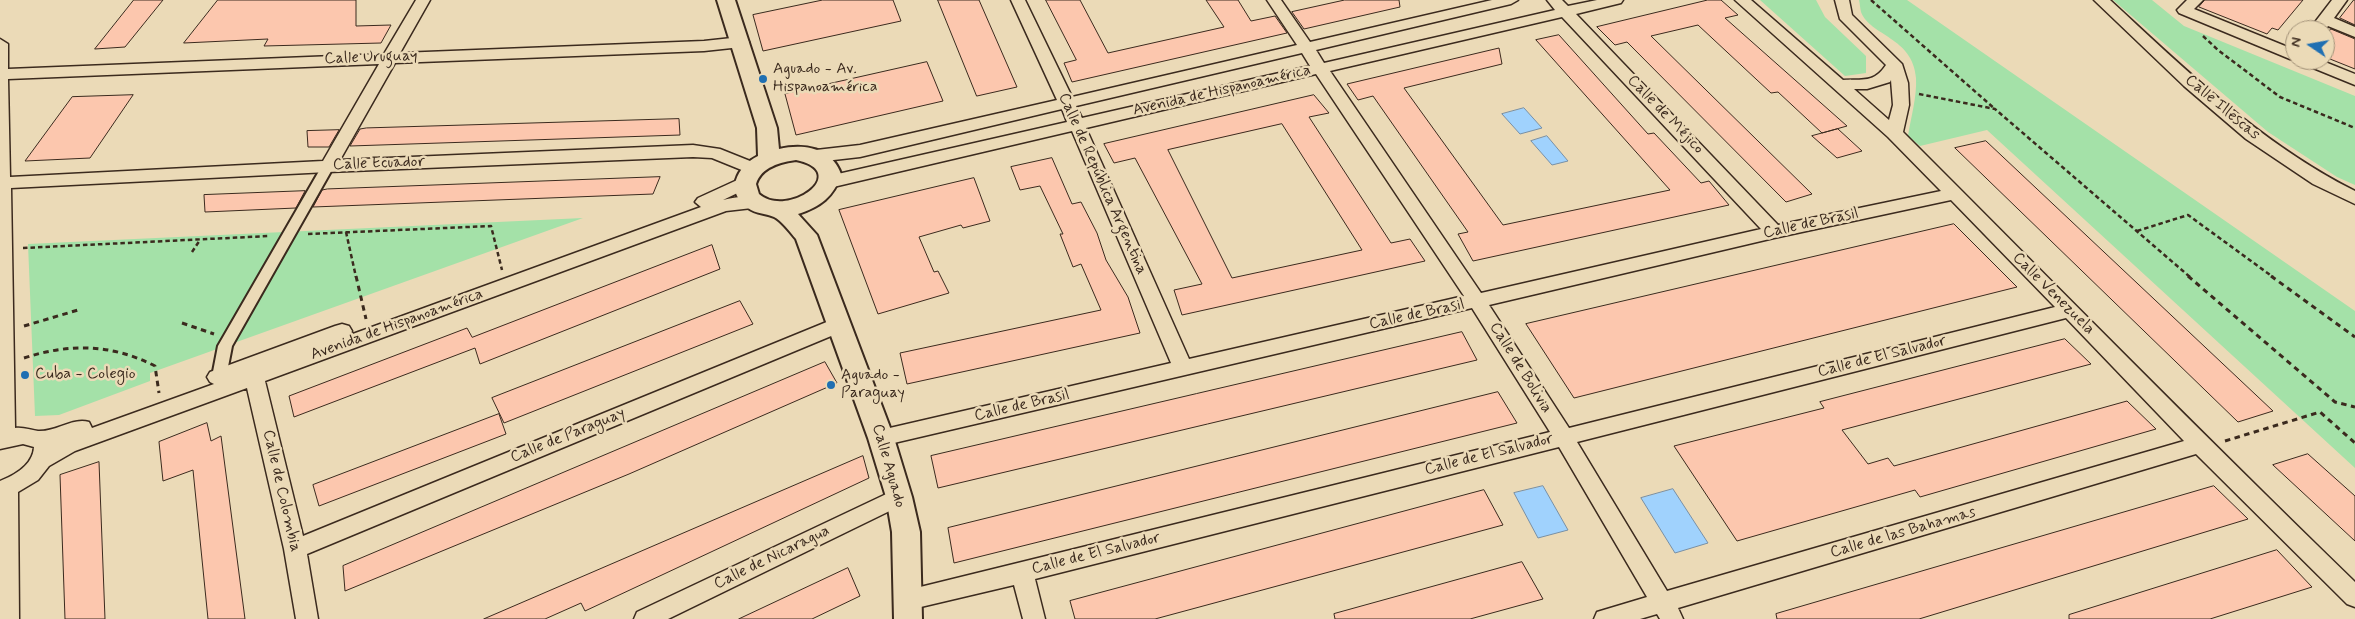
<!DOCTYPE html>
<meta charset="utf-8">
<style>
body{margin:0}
#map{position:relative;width:2355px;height:619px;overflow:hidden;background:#ebdab7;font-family:Mynerve,sans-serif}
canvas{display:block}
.north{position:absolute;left:2285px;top:20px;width:50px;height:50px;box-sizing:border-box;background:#ebdab7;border:1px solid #a5947a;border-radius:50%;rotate:282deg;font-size:14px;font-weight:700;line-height:20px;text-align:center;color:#3b2a1e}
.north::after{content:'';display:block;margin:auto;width:18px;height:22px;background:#1f6fb2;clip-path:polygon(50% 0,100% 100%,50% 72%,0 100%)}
</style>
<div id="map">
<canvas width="2355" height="619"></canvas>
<div class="north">N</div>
</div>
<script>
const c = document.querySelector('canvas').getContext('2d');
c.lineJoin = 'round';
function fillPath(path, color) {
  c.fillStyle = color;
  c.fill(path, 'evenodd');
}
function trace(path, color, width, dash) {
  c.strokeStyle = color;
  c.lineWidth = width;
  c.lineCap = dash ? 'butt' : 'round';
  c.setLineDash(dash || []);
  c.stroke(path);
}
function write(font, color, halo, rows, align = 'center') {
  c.font = font + ' Mynerve,sans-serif';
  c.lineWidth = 5;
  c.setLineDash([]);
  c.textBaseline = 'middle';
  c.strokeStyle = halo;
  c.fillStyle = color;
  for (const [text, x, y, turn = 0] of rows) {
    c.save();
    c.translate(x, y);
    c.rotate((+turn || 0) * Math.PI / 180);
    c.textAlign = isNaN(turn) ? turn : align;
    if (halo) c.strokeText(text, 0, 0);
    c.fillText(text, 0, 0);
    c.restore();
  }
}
fillPath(new Path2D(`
 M1760,0H1816L1825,17L1866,56V73L1845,76Z
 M1859,0H1907L2355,311V468L1987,130L1920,146L1908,136C1911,117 1917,97 1916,78C1913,37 1870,36 1861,12C1860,8 1860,4 1859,0Z
 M2113,0H2152L2184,26L2355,96V185L2337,177L2268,132Z
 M583,218L150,373V381L59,415L35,416L28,244Z`), '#a4e1a8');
const water = new Path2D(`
 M1524,108L1542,128L1520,134L1502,114Z
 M1547,136L1568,161L1552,165L1531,141Z
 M1543,486L1568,530L1538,538L1514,493Z
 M1673,489L1708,543L1675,553L1641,498Z`);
fillPath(water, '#a0d2fd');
trace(water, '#788fa4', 1);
const building = new Path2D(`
 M134,0H163L125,47L95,49Z
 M218,0H356V26L391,25L381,43L264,46L268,39L184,43Z
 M823,0H893L901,21L763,51L753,15Z
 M938,0H979L1017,87L977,96Z
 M1046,0H1080L1108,53L1224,27L1206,0H1238L1251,21L1275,16L1287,33L1072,82L1064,63L1076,60Z
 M1345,0H1399L1400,7L1304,29L1292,12Z
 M1708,0H1721L1738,15L1725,18L1847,126L1822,133L1778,92L1771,93L1698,25L1651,36L1812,194L1786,202L1627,42L1615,45L1597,27Z
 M2205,0H2303L2278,30L2272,28L2267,34L2199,7Z
 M2354,0H2355V25L2340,18Z
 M2331,29L2355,39V69L2325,57V38Z
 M1559,35L1648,134L1654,133L1701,183L1709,181L1729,205L1473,261L1458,234L1468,232L1373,96L1358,100L1347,84L1499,48L1502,64L1404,88L1503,225L1670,190L1536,40Z
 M927,62L943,101L796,135L785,94Z
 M133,95L90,158L25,161L72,97Z
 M1314,95L1329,113L1309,117L1391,243L1410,239L1425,261L1182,315L1174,290L1202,284L1135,158L1114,163L1104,144ZM1282,124L1362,250L1232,278L1168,150Z
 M679,119L680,135L350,146L360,129L366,128Z
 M1838,129L1862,151L1837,158L1812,136Z
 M339,130L329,147H308L307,131Z
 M1986,141L2273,411L2238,422L1955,148Z
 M1052,158L1072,204L1081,202L1097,233L1106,260L1128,297L1140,333L907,384L900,353L1101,310L1081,264L1073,267L1060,234H1063L1040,186L1020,190L1011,167Z
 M660,177L653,194L313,207L322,190L327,189Z
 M974,178L990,221L963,228L961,225L919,237L934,272L938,271L949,293L878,314L839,210Z
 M305,191L296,208L205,212L204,195Z
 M1954,224L2017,287L1574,398L1526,324Z
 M712,245L720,269L480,364L475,348L294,417L289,396L467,328L472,337Z
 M740,301L753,324L504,423L492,398Z
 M1462,332L1477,360L938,488L931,456Z
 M2065,339L2091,364L1842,430L1868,464L1888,458L1894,466L2127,401L2156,429L1920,497L1915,490L1737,541L1674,446L1824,408L1820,402Z
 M825,362L837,383L629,474L345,591L343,566Z
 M1498,392L1517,423L954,563L948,528Z
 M499,414L506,434L319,506L313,485Z
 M207,423L211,441L221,436L245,619H208L193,470L163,481L159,442Z
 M2308,454L2355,496V541L2273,465Z
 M863,456L869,478L585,611L581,603L545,619H484Z
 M99,462L105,619H65L60,475Z
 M2214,486L2248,519L1919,619H1777L1776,614Z
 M1484,490L1503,525L1155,619H1075L1070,601Z
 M2277,550L2312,587L2210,619H2069V615Z
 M1522,562L1543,599L1470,619H1335L1334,614Z
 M848,568L860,596L812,619H739Z`);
fillPath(building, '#fcc7ae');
trace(building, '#3b2a1e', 1);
const pedestrian = new Path2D(`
 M328,162L334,166L232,346L226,377L224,381H214L212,377L218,346L322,166Z`);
const minor = new Path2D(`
 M416,0H430L400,53L704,41L741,37L749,42L741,47L704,51L395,63L340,160L693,145L720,149L760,165L762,169L760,173L754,175L712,158L693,157L328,172L11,188L15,428C24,427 30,430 38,431C56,432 73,417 89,422L92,428L214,384L210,382L207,377L210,372L335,326L342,324L349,326L352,331L350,335L701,207L695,202L698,198L746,176L752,178L755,182L752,186L723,200C735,197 748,195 761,199L764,203L761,207L726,211L265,381L303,536L834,319L841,317L848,319L850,324L848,329L307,554L318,619H296L284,549L247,388L75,451L49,466L38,480L18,492L19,619H0V481C15,475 33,465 34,447L23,444L0,449V39L8,44V69L384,54ZM379,64L323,161L10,177L8,79Z
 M1011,0H1025L1072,97L1297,45L1267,0H1281L1310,42L1492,0H1518L1511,4L1316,50L1324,63L1555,10L1547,0H1562L1568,6L1597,0H1623L1621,3L1576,14L1778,225L1941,191L1888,137L1735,0H1751L1843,80C1863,79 1874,83 1886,65L1840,19L1835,0H1849L1852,15L1902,64L1908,83L1909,105L1903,132C2053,282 2202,434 2355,582V607L2347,604L2196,454L1678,608L1683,619H1660L1657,614L1640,619H1594L1597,612L1647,597L1559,447L1035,579L1045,619H1023L1014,585L908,610L900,607L897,600L900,593L908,590L1550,432L1472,308L881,446L874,444L871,438L874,432L881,430L1171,363L1072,131L829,188L823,186L820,182L823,178L829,176L1067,122L1062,109L860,157L816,162L810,160L808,156L810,152L816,150L860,145L1057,100ZM1562,17L1761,229L1481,293L1330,71ZM1302,53L1310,66L1082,118L1076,106ZM1316,74L1464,296L1189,359L1086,128ZM1891,80L1893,105L1889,120L1854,89H1867L1890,82ZM1951,200L2055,307L1569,428L1489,305L1774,238ZM2066,318L2184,441L1667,591L1577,442Z
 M2094,0H2110C2187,71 2261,144 2355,191V204L2313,184L2246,139L2184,86Z
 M2187,0H2203L2194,9L2295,50V60H2298L2290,59L2179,13L2177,10Z
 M2332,0H2347L2334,18L2355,27V37L2328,26L2325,30H2309Z
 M2298,60H2320L2355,74V85L2301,63Z
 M899,488L906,491L910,497L906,503L668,619H634L637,612Z`);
const tertiary = new Path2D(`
 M717,0H735L777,128L779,149C804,143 832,148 841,174C834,197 820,207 798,214L817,235L894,438L912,497L920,532L922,619H894L892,532L886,497L868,438L796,239C790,232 781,220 774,217C765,213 756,214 748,208C724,192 737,166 758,156L757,128ZM796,160C853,172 788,219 759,194L756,184C761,167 781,162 796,160Z`);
trace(pedestrian, '#3b2a1e', 4);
trace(minor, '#3b2a1e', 3);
trace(tertiary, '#3b2a1e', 4);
trace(new Path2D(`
 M1871,0L1995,109
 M2203,36L2218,50L2280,97L2355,128
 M1919,94L1995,109L2190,277
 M2137,231L2188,215L2273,277
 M346,232L356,277
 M308,234L491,226L502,270
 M23,248L269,236
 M192,252L200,240`), '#3b2a1e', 2.5, [4.5, 3]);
trace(new Path2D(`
 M356,276L366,319
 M2188,276L2335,402L2355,407
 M2271,276L2355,337
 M182,323L214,334
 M24,326L78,310
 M24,358C70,343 112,344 155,366L159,393
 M2225,441L2320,412L2355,443`), '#3b2a1e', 3, [5.5, 4.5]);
fillPath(pedestrian, '#ebdab7');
fillPath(minor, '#ebdab7');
fillPath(tertiary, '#ebdab7');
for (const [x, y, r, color] of [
 [763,79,5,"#1f6fb2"],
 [25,375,5,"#1f6fb2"],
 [831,385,5,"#1f6fb2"]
]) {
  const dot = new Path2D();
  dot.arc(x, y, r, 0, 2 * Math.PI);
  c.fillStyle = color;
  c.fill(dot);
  trace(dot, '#ebdab7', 2);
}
write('16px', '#3b2a1e', '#ebdab7', [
 ["Calle Uruguay",371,58,-2],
 ["Avenida de Hispanoamérica",1222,91,-13],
 ["Calle Illescas",2222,108,40],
 ["Calle de Méjico",1665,115,46],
 ["Calle Ecuador",379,164,-2],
 ["Calle de República Argentina",1102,184,66],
 ["Calle de Brasil",1811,224,-12],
 ["Calle Venezuela",2053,294,45],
 ["Calle de Brasil",1417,315,-12],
 ["Avenida de Hispanoamérica",397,325,-20],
 ["Calle de El Salvador",1882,357,-14],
 ["Calle de Bolivia",1520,368,58],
 ["Calle de Brasil",1022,406,-13],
 ["Calle de Paraguay",568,436,-22],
 ["Calle de El Salvador",1489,455,-14],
 ["Calle Aguado",888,466,74],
 ["Calle de Colombia",281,491,77],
 ["Calle de las Bahamas",1903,533,-16],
 ["Calle de El Salvador",1096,554,-14],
 ["Calle de Nicaragua",772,558,-26]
]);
write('16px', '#3b2a1e', '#ebdab7', [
 ["Aguado - Av.",773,70],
 ["Hispanoamérica",773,88],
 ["Cuba - Colegio",35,375],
 ["Aguado -",841,376],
 ["Paraguay",841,394]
], 'left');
</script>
